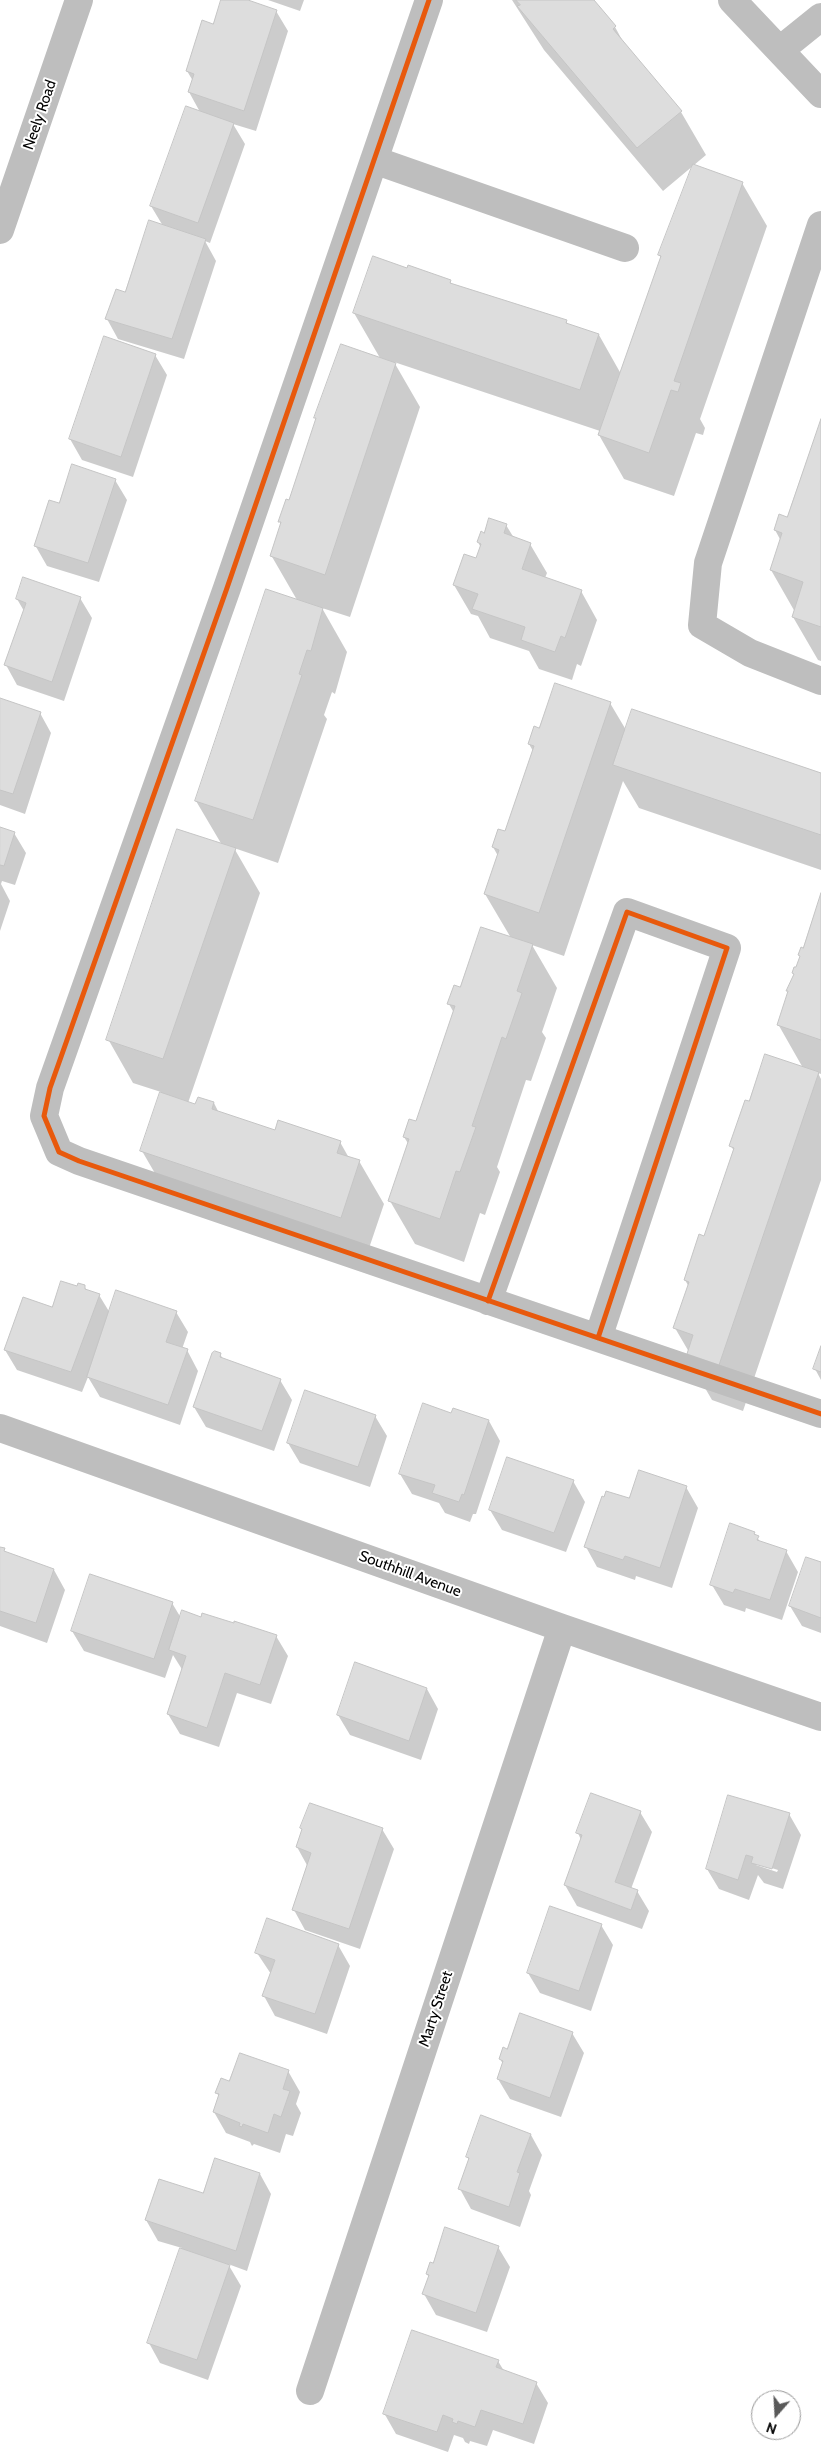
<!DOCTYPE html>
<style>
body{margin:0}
#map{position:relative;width:821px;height:2460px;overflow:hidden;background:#fff;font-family:Cabin,sans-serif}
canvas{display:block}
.north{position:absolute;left:751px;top:2390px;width:50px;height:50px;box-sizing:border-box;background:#fff;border:1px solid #999;border-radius:50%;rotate:199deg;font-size:14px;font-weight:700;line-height:20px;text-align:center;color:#000}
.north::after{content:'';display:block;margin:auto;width:18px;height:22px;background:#595959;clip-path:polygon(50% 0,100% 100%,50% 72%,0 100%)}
</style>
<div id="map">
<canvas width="821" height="2460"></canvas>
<div class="north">N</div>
</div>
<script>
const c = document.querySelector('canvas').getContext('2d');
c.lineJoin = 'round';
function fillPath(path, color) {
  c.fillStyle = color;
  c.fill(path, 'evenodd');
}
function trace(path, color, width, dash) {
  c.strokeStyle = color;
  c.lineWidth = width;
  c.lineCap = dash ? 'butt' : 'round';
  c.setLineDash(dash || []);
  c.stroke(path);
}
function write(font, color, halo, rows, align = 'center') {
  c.font = font + ' Cabin,sans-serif';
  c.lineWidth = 4;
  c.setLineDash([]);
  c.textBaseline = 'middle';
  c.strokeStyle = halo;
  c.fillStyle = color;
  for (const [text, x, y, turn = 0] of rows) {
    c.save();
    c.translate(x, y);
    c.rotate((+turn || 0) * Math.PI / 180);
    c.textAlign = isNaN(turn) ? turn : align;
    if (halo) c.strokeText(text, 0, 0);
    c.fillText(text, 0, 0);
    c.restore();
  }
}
fillPath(new Path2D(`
 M222,0H244L276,11L288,31L256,131L233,124L245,144L210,243L205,241L216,261L184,359L118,339L107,319L126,294L163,226L151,206L200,112L189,92L193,81L187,71L214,26Z
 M268,0H304L300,11Z
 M512,0H593L615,27L626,47L681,112L706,155L663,191L544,50Z
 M742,183L767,226L700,419L705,428L703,435L696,433L674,496L624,479L599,435L600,431L394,362L420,407L350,617L322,608L347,652L335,694L332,692L324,715L327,719L278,863L234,848L260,893L188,1103L196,1105L198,1098L214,1103L219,1113L275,1131L340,1142L349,1158L359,1161L384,1204L365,1260L167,1194L142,1151L161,1092L133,1083L108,1039L222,845L196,801L297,600L271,555L282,525L280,522L289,502L317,420L315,417L380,358L354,313L450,281L452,285L566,321L568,325L599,335L621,374L661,258L659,255Z
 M155,355L167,375L133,477L82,460L70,439Z
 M821,423V661L818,660L793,617L795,612L771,570L781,541L775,530L788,518Z
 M115,480L127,500L99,582L47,566L35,545Z
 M506,525L514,538L530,544L547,573L545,578L581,591L597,620L581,666L577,664L572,680L539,669L529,651L490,638L478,616L471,614L454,585L477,560L481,548L478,542L485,534Z
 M80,598L92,618L64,701L17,685L6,665L24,611L17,599Z
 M0,700L40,713L51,733L25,814L0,805Z
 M610,703L626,730L821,774V870L639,808L623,781L564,956L532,945L557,988L542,1032L546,1038L531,1081L526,1080L497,1167L500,1172L485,1215L480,1213L464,1262L415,1244L390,1201L409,1145L404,1137L417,1123L454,1013L449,1004L461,988L511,938L485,894L498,856L493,847L505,833L533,751L529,744L540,730Z
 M0,828L14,833L26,853L15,885L2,881L1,884L10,901L0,931Z
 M821,899V1074L818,1073L821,1079V1180L743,1411L712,1400L687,1357L689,1352L675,1328L689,1287L685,1280L705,1238L734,1151L731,1146L750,1103L803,1068L778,1024L794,975L793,973L797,969L801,958L799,955L803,950Z
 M84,1286L87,1291L99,1295L110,1313L176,1312L188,1332L182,1349L187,1350L198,1371L180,1425L100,1397L88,1377L82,1392L17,1370L5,1350L78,1288Z
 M821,1350V1380L815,1369Z
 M220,1354L223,1359L280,1380L292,1400L274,1451L206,1427L194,1407Z
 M452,1415L489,1421L500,1441L476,1514H473L470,1522L445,1513L439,1503L412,1494L400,1474Z
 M375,1416L387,1436L370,1487L300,1463L288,1443Z
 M573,1481L585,1502L566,1552L502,1530L490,1510Z
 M686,1487L698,1508L672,1588L636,1576L635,1580L597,1567L586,1547L629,1500Z
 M754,1533L761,1543L786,1551L798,1572L782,1620L746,1608L745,1612L724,1605L712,1585Z
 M0,1548L7,1554L54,1570L65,1590L47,1643L0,1626Z
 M821,1563V1633L802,1626L790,1606Z
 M172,1603L181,1618H202L276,1636L288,1656L271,1704L237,1693L219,1747L180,1734L168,1714L183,1671L173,1655L165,1678L84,1651L72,1631Z
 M427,1689L438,1709L421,1760L350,1735L338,1715Z
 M729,1796L789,1814L801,1835L783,1889L764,1883L758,1875L749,1900L719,1889L707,1869ZM756,1863L778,1870L777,1872L756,1865Z
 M640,1812L652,1832L631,1889L637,1891L649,1911L642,1929L577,1906L565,1885L581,1840L578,1833Z
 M301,1828L382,1829L394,1849L360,1949L305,1930L294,1910L308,1867L297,1847L303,1831Z
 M601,1925L613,1945L591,2011L540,1993L528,1973Z
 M338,1945L350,1966L327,2034L275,2016L264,1996L271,1974L257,1953Z
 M572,2033L584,2053L561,2117L510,2099L498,2079L503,2064L500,2059L508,2050Z
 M288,2071L300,2092L296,2104L301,2113L293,2136L286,2134L280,2153L254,2144L252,2146L250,2142L226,2133L214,2112L219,2097L217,2093L230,2082Z
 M531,2135L542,2155L529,2191L531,2195L520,2227L471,2209L460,2189L469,2160L467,2157Z
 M260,2174L271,2194L247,2271L228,2264L241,2286L208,2380L160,2363L149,2343L182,2248L158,2241L146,2220Z
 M498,2247L510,2267L487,2332L436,2315L424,2294L429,2278L427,2274Z
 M498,2361L504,2371L536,2383L548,2403L534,2444L493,2430L487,2446L470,2441L469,2444L465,2442L463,2438L454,2435L448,2452L396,2434L384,2413Z`), '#0003');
const building = new Path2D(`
 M221,0H248L277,10L244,111L188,92L194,74L186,71L202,20L213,24Z
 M516,0H594L616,26L613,29L682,111L637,148L517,6L520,5Z
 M186,106L234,123L198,223L150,206Z
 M693,164L743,182L674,381L681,383L678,392L671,390L649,453L598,435L661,256L658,255Z
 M149,220L206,239L172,339L105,319L116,289L125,292Z
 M373,256L407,268L408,265L451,280L450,283L567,320L566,323L599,334L580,390L353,313Z
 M104,336L156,354L121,457L69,439Z
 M341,344L396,363L325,575L270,556L281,522H278L286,499L289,500L316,418H314Z
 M821,419V627L792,617L803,582L770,570L782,533L774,530L779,514L787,517Z
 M72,464L116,479L88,563L34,546L49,500L59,503Z
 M489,518L507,524L504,533L531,543L522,569L582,590L565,638L561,636L555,652L521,640L525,627L472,609L478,594L453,585L464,554L476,558L481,544L477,542L481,531L484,533Z
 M23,577L81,597L52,682L4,665L26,603L16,599Z
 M266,589L323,608L311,651L307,650L299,674L302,675L253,820L195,801Z
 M555,683L611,702L539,913L484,894L499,850L492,847L498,829L505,831L534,746L528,744L534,726L539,728Z
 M0,698L41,712L13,794L0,790Z
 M632,709L821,773V835L613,765Z
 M0,827L15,832L4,866L0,865Z
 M177,829L236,848L163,1059L106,1040Z
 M821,893V1040L777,1025L788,991H786L794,974L792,973L794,967H796L800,956L798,955L801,947L803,948Z
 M481,927L533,944L517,991L522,993L506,1039L502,1037L472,1126L476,1127L460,1172L456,1171L440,1219L388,1201L409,1139L403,1137L409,1119L416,1121L455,1006L447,1004L454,985L460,987Z
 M765,1054L819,1072L718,1368L686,1357L693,1335L673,1328L689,1282L684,1280L699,1234L704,1236L734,1148L729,1146L745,1100L749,1101Z
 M160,1092L195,1104L198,1097L214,1102L212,1109L275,1130L278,1120L341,1141L337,1153L360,1160L341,1218L140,1151Z
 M61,1281L77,1286L78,1283L85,1285V1289L100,1294L71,1372L4,1350L23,1297L52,1307Z
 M116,1290L177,1311L166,1342L188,1349L168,1405L87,1377Z
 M821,1346V1372L813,1369Z
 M215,1351L221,1353L220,1357L281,1379L262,1431L193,1407L212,1353Z
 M305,1390L376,1415L358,1467L287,1443Z
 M423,1403L451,1413L453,1408L489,1420L464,1495L462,1494L459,1502L432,1493L435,1485L399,1474Z
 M507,1457L574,1480L554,1533L489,1510Z
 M639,1470L687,1486L660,1568L625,1556L623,1560L584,1547L602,1496L604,1497L606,1491L629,1498Z
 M730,1523L755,1532L754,1534L759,1536L757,1540L787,1550L770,1600L735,1589L733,1593L710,1585Z
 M0,1547L5,1548L4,1551L54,1569L36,1623L0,1611Z
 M806,1557L821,1562V1618L789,1606Z
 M90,1574L173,1602L154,1659L71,1631Z
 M182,1610L201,1617L202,1613L234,1623V1621L277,1635L260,1685L225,1673L207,1728L167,1714L186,1656L169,1650Z
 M355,1662L427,1688L409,1741L337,1715Z
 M591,1793L641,1811L615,1882L638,1890L631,1910L564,1885L582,1835L576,1833Z
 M728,1795L790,1813L772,1869L751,1863L753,1857L746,1855L738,1880L706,1869Z
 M310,1803L383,1828L349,1929L292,1910L311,1853L296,1847L302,1829L300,1828Z
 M550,1906L602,1924L579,1991L527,1973Z
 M267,1918L339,1944L315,2014L262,1996L275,1960L255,1953Z
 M520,2013L573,2032L550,2098L497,2079L503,2061L499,2059L503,2047L507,2049Z
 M240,2053L289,2070L283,2089L290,2091L281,2117L274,2114L268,2133L243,2124L242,2127L239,2126L240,2123L213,2112L219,2094L215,2093L221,2078L229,2081Z
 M481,2115L531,2134L517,2172L520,2173L509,2207L458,2189L469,2158L466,2157Z
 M215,2158L260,2173L236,2251L145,2220L159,2179L203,2193Z
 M445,2227L499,2246L476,2313L422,2294L429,2275L426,2274L430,2262L433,2263Z
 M180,2248L230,2265L197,2360L147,2343Z
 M412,2330L499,2360L496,2367L537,2382L523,2424L481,2410L475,2427L458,2421L457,2424L452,2422L453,2419L443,2415L437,2432L383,2414Z`);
fillPath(building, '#ddd');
trace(building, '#c5c5c5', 1);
trace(new Path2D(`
 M429,0L227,588L50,1088L44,1116L59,1152L79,1161L821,1414
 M732,0L821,94
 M780,50L821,17
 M374,160L625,248
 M821,225L708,563L702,625L750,653L821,681
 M0,230L79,0
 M488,1301L627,912L727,948L598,1338
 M0,1428L562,1628L821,1717
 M310,2391L562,1628`), '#bebebe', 28);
trace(new Path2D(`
 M429,0L227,588L50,1088L44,1116L59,1152L79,1161L821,1414
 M488,1301L627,912L727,948L598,1338`), '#e8590c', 5);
write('15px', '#000', '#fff', [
 ["Neely Road",40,115,-71],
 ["Southhill Avenue",410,1574,20],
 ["Marty Street",436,2009,-72]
]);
</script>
